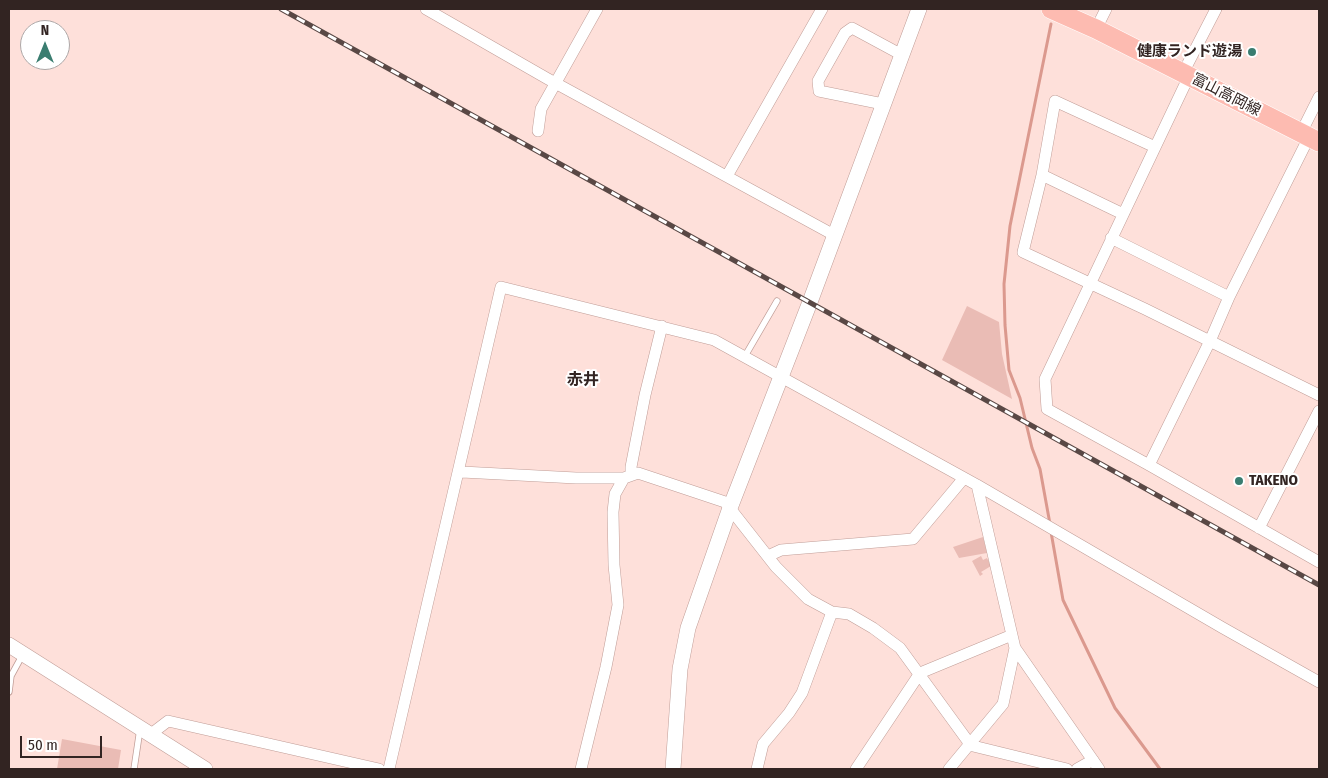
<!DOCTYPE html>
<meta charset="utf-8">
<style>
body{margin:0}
#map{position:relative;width:1328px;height:778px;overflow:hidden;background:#fee0da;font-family:"Fira Sans Condensed",sans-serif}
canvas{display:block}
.frame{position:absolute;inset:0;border:10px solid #322422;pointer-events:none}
.north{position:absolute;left:20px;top:20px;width:50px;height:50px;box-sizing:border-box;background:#fff;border:1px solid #ada7a7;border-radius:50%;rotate:0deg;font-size:14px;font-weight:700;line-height:20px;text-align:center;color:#322422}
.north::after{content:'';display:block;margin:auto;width:18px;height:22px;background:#3a7d70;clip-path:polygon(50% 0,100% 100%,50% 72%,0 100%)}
.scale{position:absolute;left:20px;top:736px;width:82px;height:22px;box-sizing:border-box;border:2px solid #322422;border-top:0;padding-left:6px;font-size:15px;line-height:18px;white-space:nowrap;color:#322422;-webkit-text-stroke:4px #fff;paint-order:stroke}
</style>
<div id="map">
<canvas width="1328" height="778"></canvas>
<div class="frame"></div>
<div class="north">N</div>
<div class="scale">50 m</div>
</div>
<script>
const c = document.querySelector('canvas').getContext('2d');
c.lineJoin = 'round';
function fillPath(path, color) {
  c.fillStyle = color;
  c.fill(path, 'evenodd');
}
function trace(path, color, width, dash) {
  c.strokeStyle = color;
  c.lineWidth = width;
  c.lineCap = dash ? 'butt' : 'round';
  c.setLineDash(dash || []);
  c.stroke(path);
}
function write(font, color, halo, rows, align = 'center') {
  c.font = font + ' "Fira Sans Condensed","Noto Sans JP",sans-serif';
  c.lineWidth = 4;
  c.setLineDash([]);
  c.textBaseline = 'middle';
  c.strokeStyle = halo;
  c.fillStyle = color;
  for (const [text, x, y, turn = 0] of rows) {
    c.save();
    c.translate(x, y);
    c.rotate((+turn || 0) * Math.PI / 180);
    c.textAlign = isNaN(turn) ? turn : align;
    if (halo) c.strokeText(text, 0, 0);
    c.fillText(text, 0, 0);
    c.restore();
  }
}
fillPath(new Path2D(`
 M967,306L999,322L1002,354L1012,399L942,360Z
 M983,537L987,553L959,558L953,547Z
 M981,556L983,560L987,558L991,566L981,572L983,574L980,576L972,561Z
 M62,739L121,750L118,769H57Z`), '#eabcb5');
trace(new Path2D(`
 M1050,524L1040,469L1032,448L1020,398L1009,370L1005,325L1004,284L1010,226L1051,24
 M1051,532L1063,600L1115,708L1160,769`), '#db998e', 3);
const service = new Path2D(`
 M745,356L777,301
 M9,692L11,676L23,654
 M134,769L140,729`);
const minor = new Path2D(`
 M426,9L548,79L834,235
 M1096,29L1106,9
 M1183,73L1216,9
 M1189,76L1045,379L1047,409L1149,465L1319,562
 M883,104L819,91L818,81L845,33L852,28L902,55
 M538,131L541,109L597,9
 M1301,133L1319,97
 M1042,175L1055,101L1155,147
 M727,176L822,9
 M1123,214L1042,175L1023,252L1145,309L1319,395
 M1111,238L1229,297
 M1149,465L1210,341L1229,297L1309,137
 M459,468L462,472L576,478H624L638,473L725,502L776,567L808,599L832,612L849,614L873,628L900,648L967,740L969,745L1067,769
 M631,475V467L645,395L662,326
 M977,485L1015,648L1099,769
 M1259,528L1319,411
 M768,556L781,550L913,539L964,478
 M151,734L168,721L379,769
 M389,769L501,287L714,340L977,485L1223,628L1319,682
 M581,769L606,667L618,605L614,565L613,512L615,494L624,478
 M757,769L763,744L789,713L802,693L832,612
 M856,769L920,673L1012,635
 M949,769L1003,704L1015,648
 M1077,769L1093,760`);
const tertiary = new Path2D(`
 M9,645L205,769
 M673,769L680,669L688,628L730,508L810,302L919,9`);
const primary = new Path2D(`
 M1051,9L1096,29L1319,142`);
trace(service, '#c09d97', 7);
trace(minor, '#c09d97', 12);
trace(tertiary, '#c09d97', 16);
trace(primary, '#fff', 20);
trace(service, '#fff', 5.5);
trace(minor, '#fff', 11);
trace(tertiary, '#fff', 15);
trace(primary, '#fdbbb1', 19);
const rail = new Path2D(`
 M281,9L1319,585`);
trace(rail, '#594845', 5);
trace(rail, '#fff', 3, [9]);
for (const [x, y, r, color] of [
 [1252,52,5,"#3a7d70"],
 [1239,481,5,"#3a7d70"]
]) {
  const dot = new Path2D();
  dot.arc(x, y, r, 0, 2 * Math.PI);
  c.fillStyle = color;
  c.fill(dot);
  trace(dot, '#fff', 2);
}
write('bold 15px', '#322422', '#fff', [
 ["健康ランド遊湯",1242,52],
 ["TAKENO",1249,481,"left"]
], 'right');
write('15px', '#322422', '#fff', [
 ["富山高岡線",1226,95,27]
]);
write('bold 16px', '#322422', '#fff', [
 ["赤井",583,381]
]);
</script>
